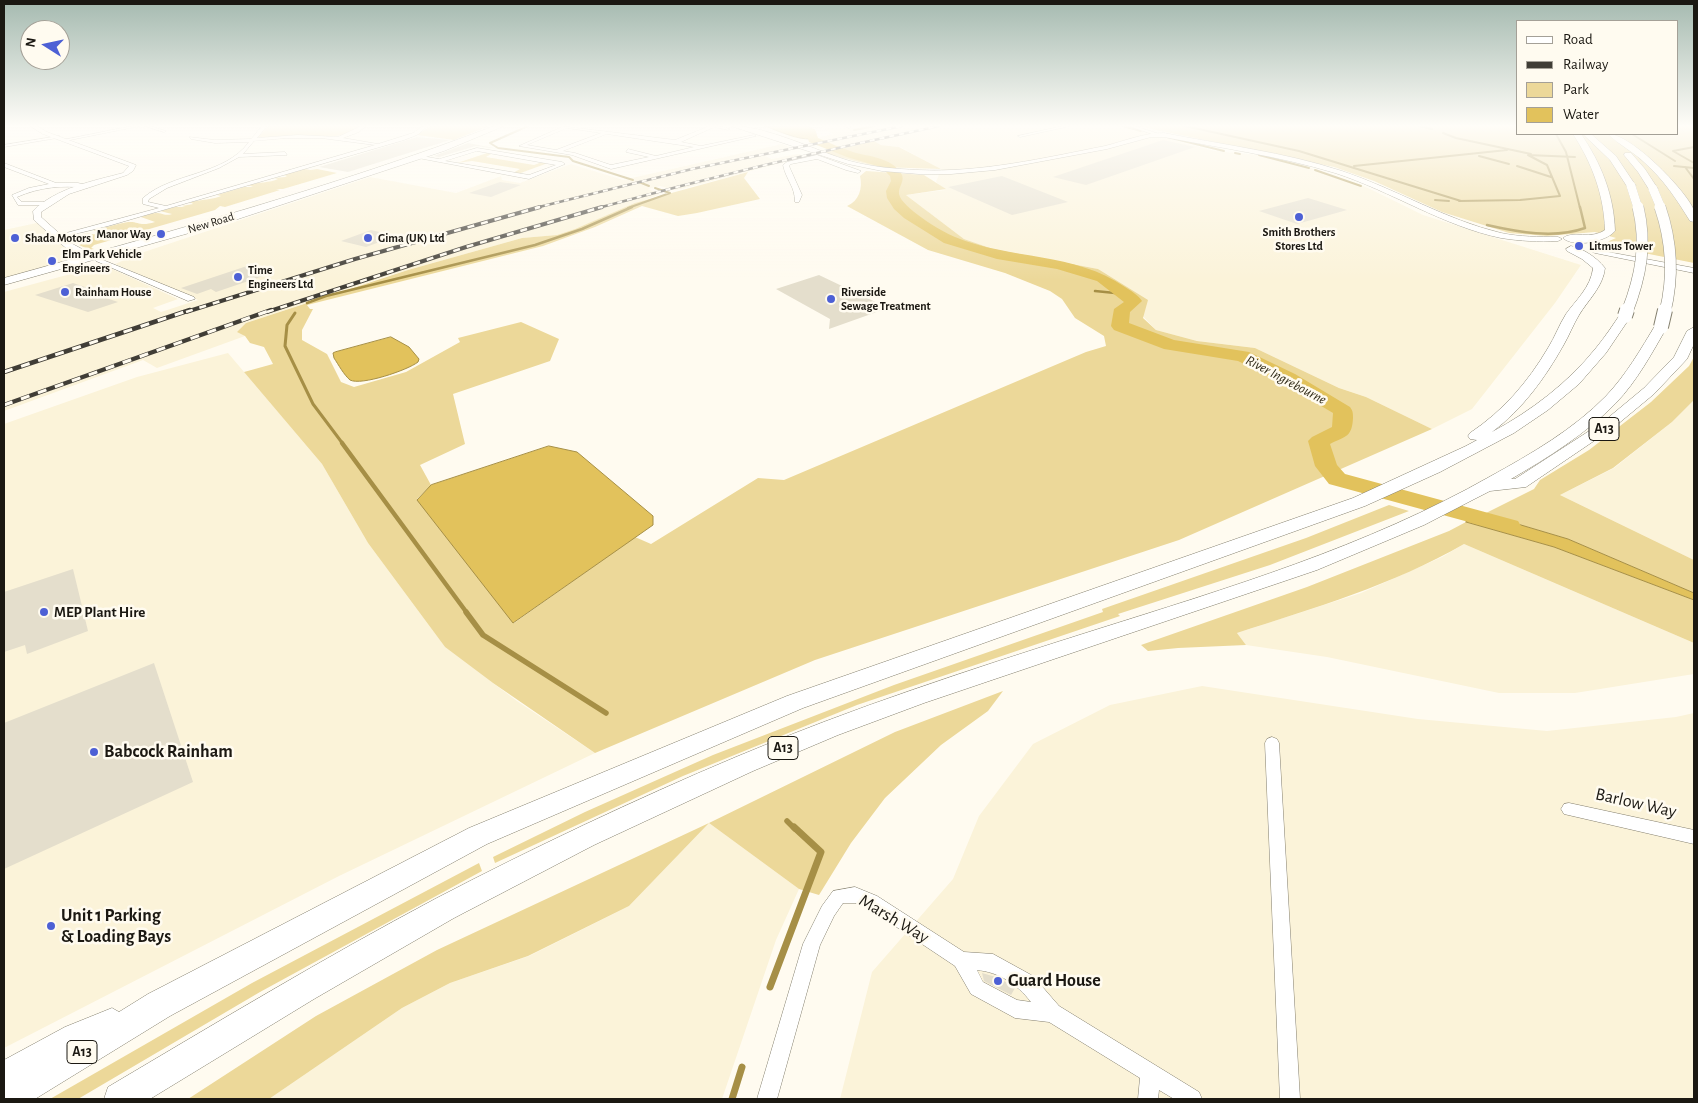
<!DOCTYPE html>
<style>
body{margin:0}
#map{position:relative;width:1698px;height:1103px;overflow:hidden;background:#fffbf0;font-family:"Alegreya Sans",sans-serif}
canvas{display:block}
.frame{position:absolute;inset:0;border:5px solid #1b1812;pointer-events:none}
.legend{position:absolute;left:1516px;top:20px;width:162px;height:115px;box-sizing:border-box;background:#fffbf0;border:1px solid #a4a097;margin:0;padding:6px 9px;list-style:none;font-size:15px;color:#1b1812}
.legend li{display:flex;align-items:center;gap:10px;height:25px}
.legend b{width:25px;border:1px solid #a4a097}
.north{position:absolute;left:20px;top:20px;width:50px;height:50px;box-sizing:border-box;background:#fffbf0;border:1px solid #a4a097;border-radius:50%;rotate:280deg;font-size:14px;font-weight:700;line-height:20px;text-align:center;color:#1b1812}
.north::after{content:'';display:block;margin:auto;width:18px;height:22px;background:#4d60d5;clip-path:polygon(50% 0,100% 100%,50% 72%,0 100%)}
</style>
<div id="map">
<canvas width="1698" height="1103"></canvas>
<div class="frame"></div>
<ul class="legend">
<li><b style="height:6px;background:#fff"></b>Road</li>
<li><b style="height:6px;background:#403d36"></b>Railway</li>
<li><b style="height:14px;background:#ecd899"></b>Park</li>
<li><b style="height:14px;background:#e2c25c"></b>Water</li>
</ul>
<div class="north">N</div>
</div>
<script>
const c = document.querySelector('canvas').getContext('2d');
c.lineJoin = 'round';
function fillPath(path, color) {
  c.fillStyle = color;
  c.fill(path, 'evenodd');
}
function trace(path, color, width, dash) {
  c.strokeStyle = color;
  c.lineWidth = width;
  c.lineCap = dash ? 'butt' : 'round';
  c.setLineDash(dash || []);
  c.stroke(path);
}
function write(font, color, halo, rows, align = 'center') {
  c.font = font + ' "Alegreya Sans",sans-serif';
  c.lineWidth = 5;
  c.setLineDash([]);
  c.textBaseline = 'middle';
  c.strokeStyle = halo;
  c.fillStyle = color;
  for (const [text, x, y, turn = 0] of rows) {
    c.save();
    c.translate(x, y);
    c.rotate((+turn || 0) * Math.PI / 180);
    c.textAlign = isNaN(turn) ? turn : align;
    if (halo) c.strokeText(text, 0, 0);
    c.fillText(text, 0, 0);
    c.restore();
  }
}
fillPath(new Path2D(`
 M821,126H1120L1215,151L1260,155L1289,160L1366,187L1423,215L1581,265L1555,303L1472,409L1432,429L1366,397L1339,388L1255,348L1197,341L1156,330L1098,269L993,249L964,239L906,195L945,190L936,182L941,169L900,147L881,145L873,141L836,150L818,144L815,140L820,137L833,134Z
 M782,144L794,149L765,156L772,159L797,154L808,156L681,189L674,190L660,186L648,189L660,194L575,229L557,235L522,238L387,276L246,323L245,336L157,368L143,360L4,411V292L74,273L100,268H110L178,299L153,308L161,312L198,300L115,264L138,254L370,177L456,193L501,176L502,180L520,183L571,164L623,180Z
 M41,222L90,257L4,283V230Z
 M228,353L322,464L368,543L445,647L517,701L595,753L339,876L4,1048V424L137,377Z
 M1694,400V560L1560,495L1614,468L1672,422Z
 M1464,544L1694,643V674L1575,693H1499L1327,657L1246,645L1237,633L1361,593L1442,557Z
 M1202,686L1418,719L1547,731L1676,717L1694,713V1099H840L872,972L953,879L979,816L1033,744L1110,705Z
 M709,823L799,889L776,940L722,1099H269L402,1008L450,983L529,956L629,906Z`), '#fbf3d9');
fillPath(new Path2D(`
 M269,126H361V128L345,135L335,136L258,137Z
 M431,126H489L454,140L417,135Z
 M1137,126H1517V134H1677V126H1694V263L1614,247L1607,243L1609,241L1616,238L1595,232L1547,236L1509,233L1442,212L1374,181L1334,167Z
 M874,141L881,145L899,147L941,169L879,167L823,153Z
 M487,153L491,154L486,157L534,165L542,162L548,163L518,174L513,173L520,169L472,161L457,163Z
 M304,169L311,170L317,169L337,173L283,189H276L280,190L225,207L220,206L215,210L94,245L91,248L94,249L90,250L79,245L87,242L76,243L68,238L77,239L87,236L82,234C89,232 95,236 101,233L93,230C105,228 116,224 128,222C139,221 139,227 155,222L141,217C146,215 152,213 158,213C164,214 166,216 172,214L160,211L175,207H185L182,206L193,204L190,202C199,200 215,199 221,196L217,195L244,187H253L248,185C258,182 270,183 278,179L274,178L285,177L287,176L283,175Z
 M866,171L924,175L946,189L906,195L964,239L993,249L1098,269L1148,300L1143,318L1156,330L1197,341L1255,348L1339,388L1366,397L1432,429L1179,540L815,660L595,753L493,683L445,647L368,543L322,464L244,372L273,364L264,347L250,343L245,336L237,332L246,323L408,270L522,238L557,235L575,229L635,203L748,172L744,178L760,199L697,213L678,216L642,206L595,227L543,246L307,305L310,309H313L302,330V340L327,354L341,382L354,387L406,372L460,342L458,338L521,322L559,339L550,361L453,394L465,444L420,465L431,485L417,499L514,623L635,537L651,544L758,478L784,480L1086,352L1106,346L1104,336L1075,318L1062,299L1050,291L1005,273L928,250L847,206C859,201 863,188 860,176Z
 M1694,357V400L1672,422L1613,468L1560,495L1694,560V593L1568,539L1484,514L1534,489L1540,480L1589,450L1651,402L1689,366Z
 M1389,505L1409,511L1270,565L1118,614L1120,616L857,705L683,776L495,863L493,857L585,812L713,755L894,685L1103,612L1102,609L1306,538Z
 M1466,522L1554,547L1694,600V643L1464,544C1393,585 1314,608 1237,633L1246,645L1178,648L1148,651L1141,645L1307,587L1449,531Z
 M1003,691L988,711L941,745L885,798L851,843L819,895L799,889L709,823L629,906L528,956L450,983L402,1008L269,1099H188L316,1016L437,950L709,823L895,732Z
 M479,863L482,871L260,992L78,1099H50L252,983Z`), '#ecd899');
const water = new Path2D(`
 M764,126H809L817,137C805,144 777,130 764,126Z
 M391,337L409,347L419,359L418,362C408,370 361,386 350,380C344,375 338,364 334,358L333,353L335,352Z
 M549,446L577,452L653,516V525L513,623L417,500L431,485Z
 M1484,514L1568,539L1694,593V600L1554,547L1466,522Z`);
fillPath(water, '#e2c25c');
trace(water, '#a68f46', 1);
trace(new Path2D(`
 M528,126L490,143L498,148L569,157L573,161L633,180
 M1123,126L1141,131
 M1185,126L1299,151L1461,201
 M1419,126L1432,129
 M854,130L875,126
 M1443,133L1456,138L1531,154
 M1556,134L1566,152L1580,208
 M1632,134L1675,161
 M1167,137L1224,151
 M1694,147L1673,151L1694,163
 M1235,153L1240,154
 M1259,155L1309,168
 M1479,156L1509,164
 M1354,166L1507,150
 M1517,166L1551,177
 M1674,166L1694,168
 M1685,167L1694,179
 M1315,170L1361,186
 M639,182L649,186
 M1435,200L1449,201
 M1459,201L1520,200L1560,196L1547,165L1528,155L1575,157
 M628,208L670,193L655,188`), '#a68f46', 2);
trace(new Path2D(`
 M1487,225C1518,232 1554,239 1585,228L1580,207
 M1095,291L1125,294
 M307,303L326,296L535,245L582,229L632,207`), '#a68f46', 2.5);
trace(new Path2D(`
 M295,313L287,325L285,346L313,404L343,444`), '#a68f46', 3);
trace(new Path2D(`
 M342,443L467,613`), '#a68f46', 4.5);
trace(new Path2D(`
 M466,612L483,635L606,713
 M787,821L795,829`), '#a68f46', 5.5);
trace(new Path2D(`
 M770,987L821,852L794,827
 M732,1099L742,1067`), '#a68f46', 7);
fillPath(new Path2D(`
 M787,126H803L815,129L818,138C830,143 841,148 853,152C870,157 890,157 901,173C906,181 898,186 899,194C901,207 942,232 955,237C1010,260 1075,252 1125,287C1131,291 1138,295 1142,301L1130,312L1129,323L1174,340L1249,352L1295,374L1350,407C1353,411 1353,413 1353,418C1352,437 1346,436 1330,444L1337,465L1345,474L1518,521L1521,526L1518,531L1509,533L1329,484L1315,466L1308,441L1312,437L1332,427L1333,413L1281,382L1238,361L1164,349L1114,330L1111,326L1114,309L1124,302L1097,281L1057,269L997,259L944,243L904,218L894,209L887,198L886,191L891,181L890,176L881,167L847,157L809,142L806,133L788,128Z`), '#e2c25c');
fillPath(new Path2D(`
 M417,137L450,140L348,172L319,167Z
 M1163,140L1195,147L1086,185L1053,177Z
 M468,143L499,149L476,146L439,157L434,156Z
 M1002,176L1068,202L1012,215L948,187Z
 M500,182L521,185L491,197L469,193Z
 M1308,198L1347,210L1297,224L1259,211Z
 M371,230L396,236L366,247L341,241Z
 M250,265L272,273L216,292L211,289L197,294L181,288Z
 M819,275L888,308L829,329L830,319L776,289Z
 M73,283L94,290L88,292L118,302L88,312L35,295Z
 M73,569L88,631L27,654L25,645L4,652V592Z
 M154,663L193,782L4,869V723Z
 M982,973L999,978L1012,986L1015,988L1011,995L984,981Z`), '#e4decc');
const minor = new Path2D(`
 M132,126H140L65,141L63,140Z
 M144,126H150L166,131L164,132Z
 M262,126H267L257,138L298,135L338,137L361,126H366L359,132L343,138L378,144L413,133L423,126H428L417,135L404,140L108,226L58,238L55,236L159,208L143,204V198C173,172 224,176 249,142L215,143L191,139L189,137L215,140L251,139ZM287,138H321L375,145L166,206L148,202L149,199L167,188L219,168L239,157L287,155L285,152L243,154L254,141Z
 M561,126L675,140L707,127L706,126H719L730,129L728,130L714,127L681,142L701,146L754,135L756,136L611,169L572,155L519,146L562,127ZM567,128L601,133L556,150L527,145ZM607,134L694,147L656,156L628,149L626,152L649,157L611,165L575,153L563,151Z
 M845,126H850L851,127L849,128Z
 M1063,126H1070L1020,137L1018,136Z
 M1129,126H1135L1159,134L1155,135Z
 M59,136L57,138L4,147V145Z
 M477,148L562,162L565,164L529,179L413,157L416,155L439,159ZM477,151L556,165L529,175L445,161Z
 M817,155L861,171L858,173L846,170L817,159L791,164L789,166L802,195L799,202H795C795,186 786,180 783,165L787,162Z
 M4,163L56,183H78L90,186L87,188C63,185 40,187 17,197L22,202H44L46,205H18L12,195L29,188L49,184L4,167Z
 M98,258L194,297L195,299L188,301L96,261L95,260Z
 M1272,737L1277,739L1279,743L1300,1099H1280L1265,743L1267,739Z
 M1569,803L1694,830V844L1564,814L1561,809L1564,804Z
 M855,887L877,896L964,952L993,954L1033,976L1059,1006L1199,1092L1202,1099H1174L1159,1090L1158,1099H1138L1140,1078L1049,1022L1015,1018L971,994L955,966L865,906L855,903H843L834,916L820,945L777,1099H757L803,944L822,906L833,891ZM977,970C999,972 1017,984 1031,1002L1017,1000L983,982Z`);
const tertiary = new Path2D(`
 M30,126H37L47,132L136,165L133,171L127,175L69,194L41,212V217L69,242L93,255V259C75,261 47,231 34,220L33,211C56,188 93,181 123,173L129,166L43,134Z
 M731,126C762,124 819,152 850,161C872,167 896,169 918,170C980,173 1044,158 1105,146C1125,141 1143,133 1164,133C1223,145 1284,152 1342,171C1396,189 1446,220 1501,233C1520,237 1539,237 1558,237L1562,239L1558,241C1539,242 1520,241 1501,238C1443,226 1391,191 1335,173C1279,156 1221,148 1164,137H1151L1107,149L995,170L951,174H919L882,171L848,164Z
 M1592,249L1694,268V273L1595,253L1591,251Z`);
const primary = new Path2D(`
 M494,126H504L444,151L232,221L4,285V278C169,232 334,187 494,126Z`);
const trunk = new Path2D(`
 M1573,134H1581C1601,163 1614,195 1615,231C1606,242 1574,248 1563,238C1573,230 1591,240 1605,230C1604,195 1592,163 1573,134Z
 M1583,134H1591L1616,156L1636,186L1634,188H1628L1610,160Z
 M1608,134C1630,133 1685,189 1694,210C1695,214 1694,218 1694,222L1690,221C1677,200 1664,180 1645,163C1634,152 1619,145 1608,134Z
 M1625,153H1631L1645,169L1658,189L1656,191H1650L1638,172L1624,155Z
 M1571,246C1584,249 1596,257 1605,268C1603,287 1588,300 1579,315C1573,325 1569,336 1563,346C1545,378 1522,410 1492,432C1531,411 1568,383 1596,348C1605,337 1613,325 1621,313L1625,312L1631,316L1606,353L1579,384L1548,410L1514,433L1440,472L1365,506L803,708L487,844L170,1016L35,1099H4V1060L65,1027L112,1008L119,1012L148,994L469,828L787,696L1353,498L1466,446L1477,440L1470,439L1468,436L1470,433C1503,411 1528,382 1548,348C1555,337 1559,325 1566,314C1576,300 1591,287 1593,268L1582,259L1567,251L1566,249Z
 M1661,323L1667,327C1652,353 1637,381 1616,403C1586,434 1547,458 1511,479H1515L1603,422L1644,388L1674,357L1687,331L1694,327V344L1687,359L1654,394L1613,428L1526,487L1490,491L1424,525L1317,570L924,703L838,735L753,771L594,845L454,918L314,999L150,1099H104L108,1087C216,1023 324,958 435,899C533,848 634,800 736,757C852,708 972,669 1092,631C1228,588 1366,547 1491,476C1531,454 1574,429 1606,396C1626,375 1641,349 1656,324Z`);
trace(minor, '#85806f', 1);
trace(tertiary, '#85806f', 1);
trace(primary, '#85806f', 1);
trace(trunk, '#85806f', 1);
fillPath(minor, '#fff');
fillPath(tertiary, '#fff');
fillPath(primary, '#fff');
fillPath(trunk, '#fff');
const railFar2 = new Path2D(`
 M535,208L692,169L902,126
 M598,208C711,177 824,150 939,126`);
const railFar1 = new Path2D(`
 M186,312L355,259L540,207
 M267,312L466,247L602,207`);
const rail = new Path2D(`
 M4,372L190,310
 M4,405L271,310`);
trace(railFar2, '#403d36', 2.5);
trace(railFar1, '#403d36', 4);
trace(rail, '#403d36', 4.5);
trace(railFar2, '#fffbf0', 2, [5]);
trace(railFar1, '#fffbf0', 2.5, [7]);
trace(rail, '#fffbf0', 3, [9]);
const trunkBridgeFar2 = new Path2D(`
 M1631,186L1638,208
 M1653,189L1661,208`);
const trunkBridgeFar1 = new Path2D(`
 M1660,207C1672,242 1674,276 1665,312
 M1627,312C1641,276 1647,244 1638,207`);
const trunkBridge = new Path2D(`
 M1625,316L1627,310
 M1661,327L1665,310`);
trace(trunkBridgeFar2, '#85806f', 9, []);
trace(trunkBridgeFar1, '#85806f', 12, []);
trace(trunkBridge, '#85806f', 16, []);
trace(trunkBridgeFar2, '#fff', 9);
trace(trunkBridgeFar1, '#fff', 11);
trace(trunkBridge, '#fff', 14);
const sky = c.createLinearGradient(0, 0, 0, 280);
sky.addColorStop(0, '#a5bab0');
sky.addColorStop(0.45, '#fffdf8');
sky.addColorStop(1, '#fffdf800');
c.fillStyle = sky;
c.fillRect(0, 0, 1698, 280);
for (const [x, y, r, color] of [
 [1299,217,5,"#4d60d5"],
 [161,234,5,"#4d60d5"],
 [15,238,5,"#4d60d5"],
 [368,238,5,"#4d60d5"],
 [1579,246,5,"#4d60d5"],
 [52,261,5,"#4d60d5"],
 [238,277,5,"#4d60d5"],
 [65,292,5,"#4d60d5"],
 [831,299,5,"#4d60d5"],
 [44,612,5,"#4d60d5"],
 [94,752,5,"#4d60d5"],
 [51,926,5,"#4d60d5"],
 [998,981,5,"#4d60d5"]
]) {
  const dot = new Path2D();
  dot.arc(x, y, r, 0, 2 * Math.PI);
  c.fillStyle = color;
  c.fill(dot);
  trace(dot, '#fffbf0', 2);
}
write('12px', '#1b1812', '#fffbf0', [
 ["New Road",211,223,-17]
]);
write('bold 12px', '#1b1812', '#fffbf0', [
 ["Smith Brothers",1299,232,"center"],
 ["Stores Ltd",1299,246,"center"],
 ["Manor Way",151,234,"right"],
 ["Shada Motors",25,238],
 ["Gima (UK) Ltd",378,238],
 ["Litmus Tower",1589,246],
 ["Elm Park Vehicle",62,254],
 ["Engineers",62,268],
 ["Time",248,270],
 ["Engineers Ltd",248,284],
 ["Rainham House",75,292],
 ["Riverside",841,292],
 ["Sewage Treatment",841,306]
], 'left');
write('italic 14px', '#302a18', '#fffbf0', [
 ["River Ingrebourne",1286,380,28]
]);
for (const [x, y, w] of [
 [1604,429,30],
 [783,748,30],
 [82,1052,30]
]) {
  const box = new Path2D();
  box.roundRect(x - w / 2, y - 11.5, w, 23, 4);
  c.fillStyle = '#fffbf0';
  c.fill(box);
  trace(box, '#1b1812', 1);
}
write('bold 14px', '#1b1812', null, [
 ["A13",1604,429],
 ["A13",783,748],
 ["A13",82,1052]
]);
write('bold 15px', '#1b1812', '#fffbf0', [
 ["MEP Plant Hire",54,612]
], 'left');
write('bold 18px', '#1b1812', '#fffbf0', [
 ["Babcock Rainham",104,752],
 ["Unit 1 Parking",61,916],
 ["& Loading Bays",61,937],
 ["Guard House",1008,981]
], 'left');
write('18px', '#1b1812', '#fffbf0', [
 ["Barlow Way",1636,803,13],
 ["Marsh Way",894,919,31]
]);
</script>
